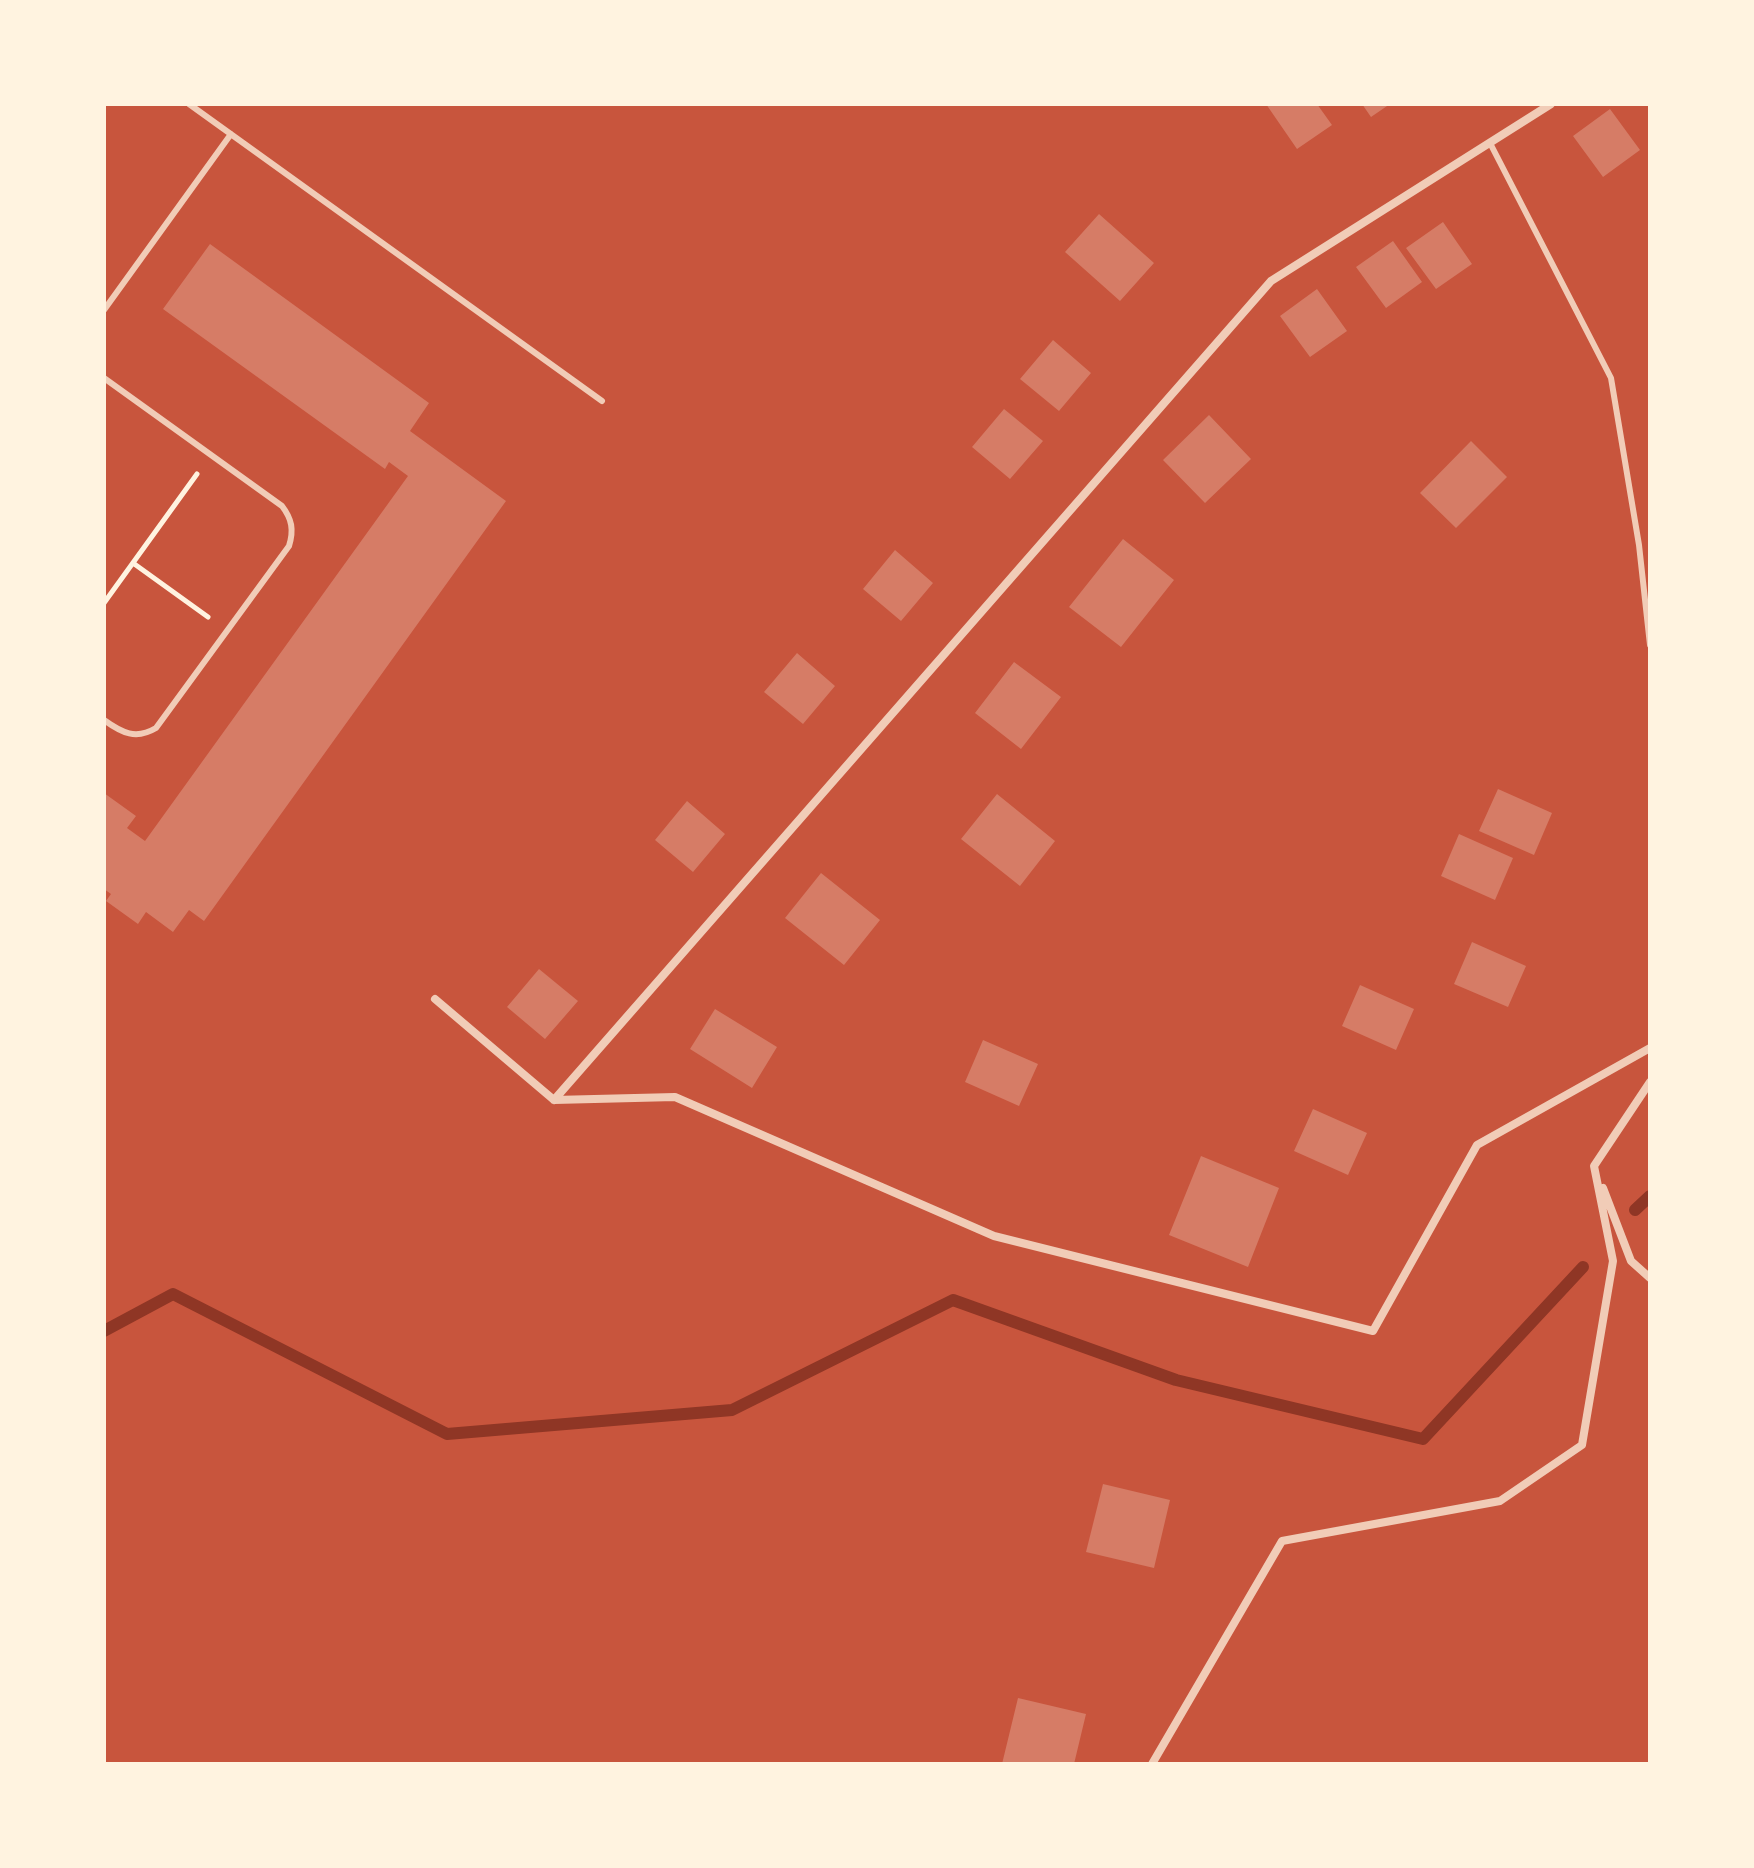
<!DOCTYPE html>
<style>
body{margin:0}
#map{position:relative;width:1754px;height:1868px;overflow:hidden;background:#c8553d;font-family:"Roboto Condensed",sans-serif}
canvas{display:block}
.frame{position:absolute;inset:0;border:106px solid #fff3e0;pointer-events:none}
</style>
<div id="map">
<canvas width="1754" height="1868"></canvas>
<div class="frame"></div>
</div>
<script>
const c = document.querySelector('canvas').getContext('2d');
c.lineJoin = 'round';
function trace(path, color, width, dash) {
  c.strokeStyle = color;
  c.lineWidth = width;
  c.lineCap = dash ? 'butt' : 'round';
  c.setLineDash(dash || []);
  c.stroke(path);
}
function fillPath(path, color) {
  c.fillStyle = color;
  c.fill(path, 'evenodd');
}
trace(new Path2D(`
 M1635,1210L1650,1196
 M104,1331L173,1294L447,1434L732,1410L953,1300L1176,1380L1423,1439L1583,1267`), '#8f3625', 12);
fillPath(new Path2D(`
 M1266,104H1317L1332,125L1297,149Z
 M1362,104H1390L1371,117Z
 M1610,109L1640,150L1603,177L1573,136Z
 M1099,214L1154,263L1120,301L1065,252Z
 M1443,222L1472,264L1436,289L1406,248Z
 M1393,241L1422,282L1386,308L1356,267Z
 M210,244L429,403L410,431L506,501L204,921L189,910L173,932L146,912L138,924L106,901L111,894L104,889V793L136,816L127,828L145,841L408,476L389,462L385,469L163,309Z
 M1317,289L1347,331L1310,357L1280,316Z
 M1053,340L1091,373L1059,411L1020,379Z
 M1004,409L1043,441L1010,479L972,447Z
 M1209,415L1251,459L1205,503L1163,460Z
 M1471,441L1507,477L1456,528L1420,493Z
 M1123,539L1174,580L1121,647L1069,607Z
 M895,550L933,583L901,621L863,589Z
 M797,653L835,686L803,724L764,692Z
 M1014,662L1061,697L1021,749L975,713Z
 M1498,789L1552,813L1534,855L1479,831Z
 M997,794L1055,841L1020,886L961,839Z
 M687,801L725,834L693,872L655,840Z
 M1459,834L1513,858L1495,900L1441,876Z
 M821,873L880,920L844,965L785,918Z
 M1472,942L1526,966L1508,1007L1454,984Z
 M539,969L578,1001L545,1039L507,1007Z
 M1360,985L1414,1009L1396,1050L1342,1026Z
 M715,1009L777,1047L752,1088L690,1049Z
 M983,1040L1038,1064L1019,1106L965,1082Z
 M1313,1109L1367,1133L1348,1175L1294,1151Z
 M1201,1156L1279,1188L1248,1267L1169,1235Z
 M1103,1484L1170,1500L1154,1568L1086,1552Z
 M1018,1698L1086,1714L1074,1764H1002Z`), '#d67c66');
trace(new Path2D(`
 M133,563L208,617
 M104,603L197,474`), '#fff3e0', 5);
trace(new Path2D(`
 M189,104L602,401
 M1490,143L1611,378L1639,545L1650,645
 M104,310L231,134
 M104,378L282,506C292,519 294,530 289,546L156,728C136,740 122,733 104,720`), '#f1ccb7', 6);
trace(new Path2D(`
 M435,999L554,1100
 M554,1100L1271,281L1551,104
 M554,1100L675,1097L994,1236L1373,1331L1477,1145L1650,1048
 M1603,1188L1631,1261L1650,1278
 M1152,1764L1282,1541L1500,1501L1582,1445L1613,1261L1594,1166L1650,1082`), '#f1ccb7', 8);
</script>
